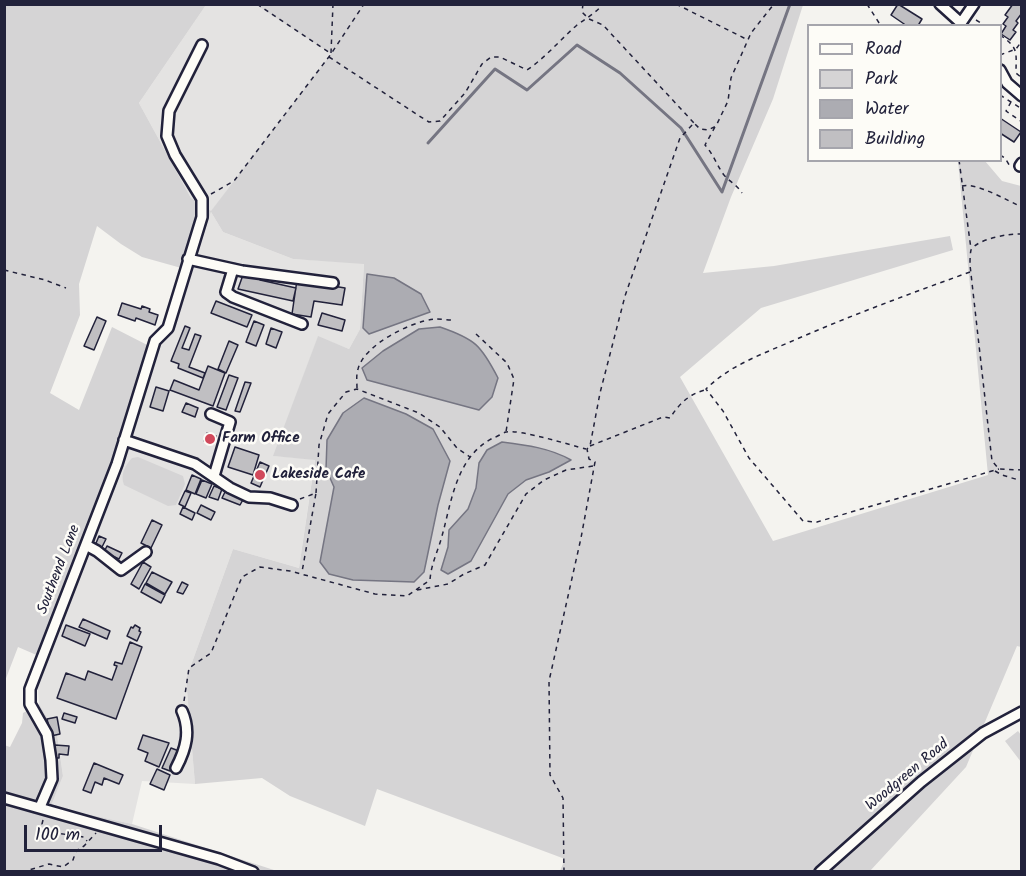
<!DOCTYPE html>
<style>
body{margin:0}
#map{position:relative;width:1026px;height:876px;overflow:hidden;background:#f4f3ef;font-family:Kalam,sans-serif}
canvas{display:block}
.frame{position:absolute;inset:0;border:6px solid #22223b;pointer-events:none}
.legend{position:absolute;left:807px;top:24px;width:195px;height:138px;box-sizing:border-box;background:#fdfcf7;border:2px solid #a5a5ac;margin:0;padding:8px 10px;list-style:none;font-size:18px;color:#22223b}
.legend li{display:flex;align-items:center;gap:12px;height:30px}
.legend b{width:30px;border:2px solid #a5a5ac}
.scale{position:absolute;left:24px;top:825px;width:138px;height:27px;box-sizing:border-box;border:3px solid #22223b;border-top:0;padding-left:8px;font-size:18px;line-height:21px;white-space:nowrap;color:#22223b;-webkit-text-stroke:4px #fdfcf7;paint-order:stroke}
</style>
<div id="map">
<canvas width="1026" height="876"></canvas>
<div class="frame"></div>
<ul class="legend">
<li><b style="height:8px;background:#fdfcf7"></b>Road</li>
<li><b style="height:16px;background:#d5d4d5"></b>Park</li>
<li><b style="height:16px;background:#acacb2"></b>Water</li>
<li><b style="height:16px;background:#c0bfc2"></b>Building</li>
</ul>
<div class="scale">100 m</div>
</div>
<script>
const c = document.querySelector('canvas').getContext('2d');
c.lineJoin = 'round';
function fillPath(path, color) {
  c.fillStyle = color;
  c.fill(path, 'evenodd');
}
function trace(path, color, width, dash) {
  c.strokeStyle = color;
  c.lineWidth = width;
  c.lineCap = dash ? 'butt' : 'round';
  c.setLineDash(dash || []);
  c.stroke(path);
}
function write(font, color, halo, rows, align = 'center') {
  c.font = font + ' Kalam,sans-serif';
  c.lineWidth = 5;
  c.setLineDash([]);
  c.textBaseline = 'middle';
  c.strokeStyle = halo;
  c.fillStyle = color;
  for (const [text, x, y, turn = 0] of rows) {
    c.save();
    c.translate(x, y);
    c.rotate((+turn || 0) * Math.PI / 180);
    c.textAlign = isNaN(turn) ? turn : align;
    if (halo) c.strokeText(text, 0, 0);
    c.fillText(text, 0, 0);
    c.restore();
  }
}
fillPath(new Path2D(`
 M206,5H256L331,54L211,212L223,232L293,259L364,263L360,329L349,349L318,337L274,456L315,459L299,568L233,549L186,679L195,784L142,781L132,824L51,806L63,776L57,734L39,704L38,688L157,350L173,333L211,212L191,198L139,103Z`), '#e4e3e2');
fillPath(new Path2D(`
 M5,5H206L139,103L191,198L211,211L331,54L256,5H803L773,99L731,197L703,273L774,266L950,236L953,250L761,308L680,377L773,541L988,475L958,161H985L1002,181L1021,186V647L1017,646L966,767L870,871H560L565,859L377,789L365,826L290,796L262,778L195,784L186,679L233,549L299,568L315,460L273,456L318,336L349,349L360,329L364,264L293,259L223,232L211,212L192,271L142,257L121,244L97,226L79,284L80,315L50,393L79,410L112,327L157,350L48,660L18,647L5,681Z
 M138,457L183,476L185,484L176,505L168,506L124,485C120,474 125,466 132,458Z
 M39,704L57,734L63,776L51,806L132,824L277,871H5L4,745L10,747L22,723L23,713Z
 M1018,731L1021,735V762L1005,741Z`), '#d5d4d5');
const water = new Path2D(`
 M367,274L394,278L421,294L430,312L369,334L363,328Z
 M440,327C475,339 481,345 498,378L492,397L479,410L367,380L362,368L383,351L419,329Z
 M364,398L406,414L433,429L450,461L438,505L424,572L414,582L353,580L329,574L320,562L334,487L326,469L327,440L343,413Z
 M502,442C526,445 550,448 571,460L549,472L526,480L508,494L471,561L448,574L441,570L448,547L449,530L468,509L476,488L479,463L487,450Z`);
fillPath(water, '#acacb2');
trace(water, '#757582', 1.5);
trace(new Path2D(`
 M428,143L495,69L527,90L577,45L620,73L681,128L722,192L790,4`), '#757582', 3);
const building = new Path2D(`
 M898,4L922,19L919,24L922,26H907L891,15Z
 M1013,4H1022V13L1016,21L1018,23L1013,30L1016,32L1010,40L1001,34L1006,26L1003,24L1008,17L1005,15Z
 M1000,118L1021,132L1014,142L1000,133Z
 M244,272L261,276L260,280L296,288L293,301L238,289Z
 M297,280L345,288L342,305L314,301L311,317L292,314Z
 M216,301L252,315L247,327L211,313Z
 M122,303L141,309L142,306L150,309L149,312L158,315L155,325L136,318L135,321L118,315Z
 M322,313L345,320L342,331L318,325Z
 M97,317L106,321L94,350L84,346Z
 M254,321L264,325L256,346L246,342Z
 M185,326L190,328L182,348L189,350L195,334L201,336L189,367L205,373L203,378L178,368L179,364L171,361Z
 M271,328L282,332L276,348L266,344Z
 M229,341L238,345L226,373L218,369Z
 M208,366L225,373L213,406L170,390L174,380L199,390Z
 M229,375L238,378L226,410L217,407Z
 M245,382L251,383L240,412L235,411Z
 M156,387L169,391L163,411L150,407Z
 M186,403L198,408L195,417L182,412Z
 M207,433L216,436L213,444L204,441Z
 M235,447L259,455L253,475L228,467Z
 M260,462L269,466L260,487L251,483Z
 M192,475L201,479L195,494L186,490Z
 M202,480L212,484L206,498L196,494Z
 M214,486L222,489L218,500L209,497Z
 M226,490L244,498L240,505L222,498Z
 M185,491L191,493L185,507L179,504Z
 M201,505L215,512L211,520L197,513Z
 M183,507L195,513L192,520L180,514Z
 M152,520L162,525L151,548L141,543Z
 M99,536L106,539L100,551L94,548Z
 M107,546L122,553L119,559L104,552Z
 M143,562L151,567L139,589L131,584Z
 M152,572L172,582L165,594L146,583Z
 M182,582L188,585L183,594L177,592Z
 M145,584L165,595L161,603L141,592Z
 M83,619L110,631L107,639L79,627Z
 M66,625L90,634L85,646L62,636Z
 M135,625L140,628L139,631L141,632L137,641L127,636L131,627L133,628Z
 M130,642L142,647L116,719L57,698L66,673L85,680L88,671L112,680L117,666L114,665L115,662L122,664Z
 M64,713L77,717L75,723L62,719Z
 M57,717L60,734L51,736L47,719Z
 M143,735L169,743L159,767L145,761L148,753L138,749Z
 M55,745L69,746L68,755L59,754V758H54Z
 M171,748L179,751L170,771L162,768Z
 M94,763L123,775L119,784L104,778L102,785L95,782L91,793L83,790Z
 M157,769L170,775L164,790L150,784Z`);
fillPath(building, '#c0bfc2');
trace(building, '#22223b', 1.5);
const minor = new Path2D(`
 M940,4L961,23L974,4
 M1000,70L1007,83L1022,96
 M1020,166L1022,163
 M188,259L242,271L333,283
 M233,269L226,292L233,297L302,324
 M211,414L230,422L214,476
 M124,440L195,464L230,488L249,497L270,498L292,505
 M86,545L97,551L121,570L146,552
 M176,768C186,749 191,731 182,711
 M4,798L219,859L253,872
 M40,807L52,779L51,760L47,734L30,704V689L117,464L155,341L168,328L202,217V199L175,155L167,136L169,111L202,45
 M820,872L921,782L983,733L1022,712`);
trace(minor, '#22223b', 14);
trace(new Path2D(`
 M257,4L330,53
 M583,4L582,12L589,19L603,25L694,123
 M676,4L748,40
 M867,4L881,26
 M976,20L986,26
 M1000,35C1019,48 1016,52 1016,73L1022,78
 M331,53L333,4
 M1000,55L1016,49L1022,41
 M329,57L424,119L429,122L440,121L465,93L482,64L491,57H500L527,70C546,57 560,40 577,25C586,18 595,14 603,4
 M1000,95L1022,109
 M1011,102L1006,111L1022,122
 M715,127L705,145C714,155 717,166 724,175C730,182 737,185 742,193
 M1000,155L1005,158L1011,168
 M959,160L971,249
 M962,186C976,182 1008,201 1022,207
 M211,194L234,181L331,54L364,4
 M1022,234C1010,233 977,239 971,250C970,254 970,261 970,265L992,461L999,469L1022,470
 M4,270L45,280L66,288
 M970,272C909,294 849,316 790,342C760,355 729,366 706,389L723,411L749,458L803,521L817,522L999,469
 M476,334L507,363L514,379L506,432
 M357,388C357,382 356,375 358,369C364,345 410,322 434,319C440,319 447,320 453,320
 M590,446L663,417L670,418C679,404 689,394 705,390
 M995,471L1002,475L1022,481
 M316,493L319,445L328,414L346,392L357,389L419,413L440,427L457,448L470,457
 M300,499L316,493L302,572
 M417,590L448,584L464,574L485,565L526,494L544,480L566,470L593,466
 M184,701L189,668L211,653L242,577L260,567L290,571L375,594L407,596L430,580C431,564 438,551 442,536C452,500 456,457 493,438C497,437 502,433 506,432C519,429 570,445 586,449
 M43,820L42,824L49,832L84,837L87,841
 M22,872L49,864L63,867L73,860L76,851L84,846L96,833
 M564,872L563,798L550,775L549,681L581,538L595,462L589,459L587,449L590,446L600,393L625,296L680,138L694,123L700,129L708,130L716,126L728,101L731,78L751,33L774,4`), '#22223b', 1.5, [4.5, 4.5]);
trace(minor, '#fdfcf7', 9);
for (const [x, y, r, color] of [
 [210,439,6,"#d1495b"],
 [260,475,6,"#d1495b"]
]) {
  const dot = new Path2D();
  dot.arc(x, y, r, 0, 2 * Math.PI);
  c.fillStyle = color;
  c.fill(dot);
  trace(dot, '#fdfcf7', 2);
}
write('bold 15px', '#22223b', '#fdfcf7', [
 ["Farm Office",222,439],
 ["Lakeside Cafe",272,475]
], 'left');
write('15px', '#22223b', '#fdfcf7', [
 ["Southend Lane",60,570,-69],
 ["Woodgreen Road",908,776,-40]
]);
</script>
